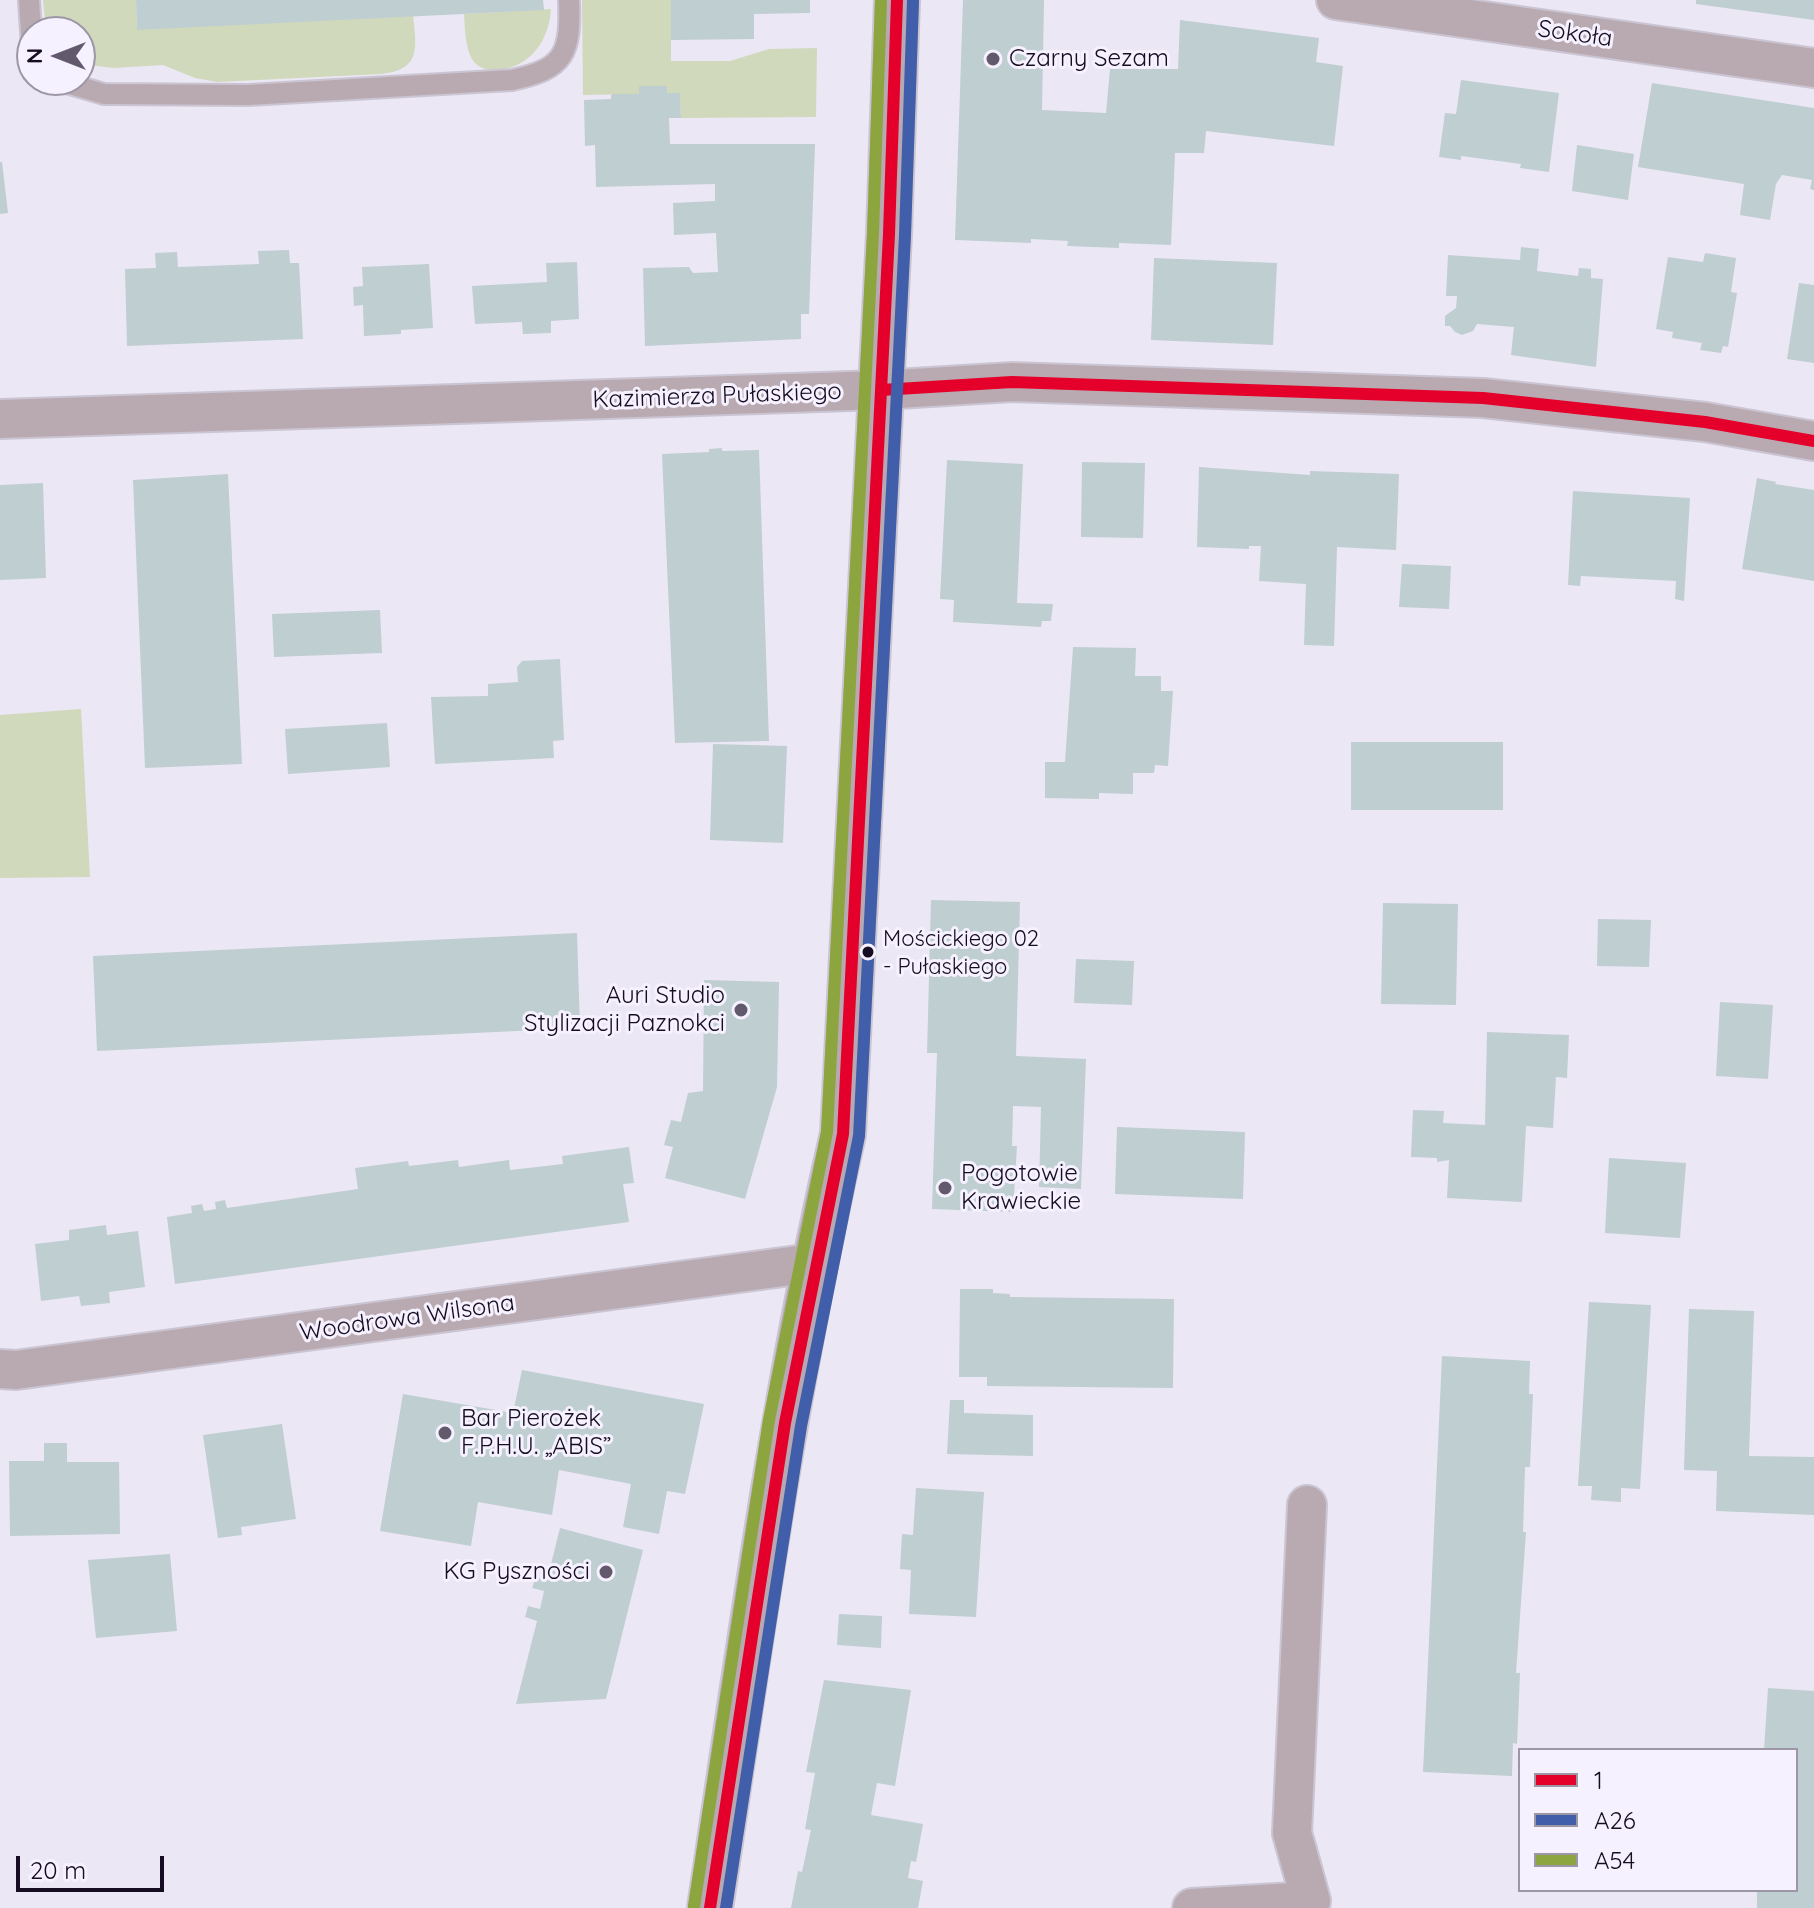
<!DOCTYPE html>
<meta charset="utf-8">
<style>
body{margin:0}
#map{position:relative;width:1814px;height:1908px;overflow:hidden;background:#ece7f5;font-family:Quicksand,sans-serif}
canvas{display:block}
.legend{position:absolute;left:1518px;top:1748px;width:280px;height:144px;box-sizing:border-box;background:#f6f1fe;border:2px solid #9d96a6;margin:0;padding:10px 14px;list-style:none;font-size:24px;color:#170d23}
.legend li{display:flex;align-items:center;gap:16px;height:40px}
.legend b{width:40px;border:2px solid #9d96a6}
.north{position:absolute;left:16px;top:16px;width:80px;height:80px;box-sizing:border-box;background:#f6f1fe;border:2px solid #9d96a6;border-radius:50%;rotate:270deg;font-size:22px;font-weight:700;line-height:32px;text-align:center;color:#170d23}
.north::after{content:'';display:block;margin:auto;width:28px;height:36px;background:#62596c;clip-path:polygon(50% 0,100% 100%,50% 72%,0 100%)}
.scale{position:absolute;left:16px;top:1856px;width:148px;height:36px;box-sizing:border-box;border:4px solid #170d23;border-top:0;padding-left:10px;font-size:24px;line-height:28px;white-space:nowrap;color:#170d23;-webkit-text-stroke:6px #f6f1fe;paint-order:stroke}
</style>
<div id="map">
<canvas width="1814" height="1908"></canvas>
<ul class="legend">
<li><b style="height:10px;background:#e4002b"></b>1</li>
<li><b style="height:10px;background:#415eaa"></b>A26</li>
<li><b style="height:10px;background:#8ca53f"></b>A54</li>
</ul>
<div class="north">N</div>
<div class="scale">20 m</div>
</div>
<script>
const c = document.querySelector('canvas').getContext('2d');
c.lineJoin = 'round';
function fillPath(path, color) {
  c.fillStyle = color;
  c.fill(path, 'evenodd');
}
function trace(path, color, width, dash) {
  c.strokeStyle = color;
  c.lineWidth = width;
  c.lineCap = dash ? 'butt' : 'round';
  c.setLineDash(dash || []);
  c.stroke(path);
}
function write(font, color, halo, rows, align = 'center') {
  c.font = font + ' Quicksand,sans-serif';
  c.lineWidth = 6;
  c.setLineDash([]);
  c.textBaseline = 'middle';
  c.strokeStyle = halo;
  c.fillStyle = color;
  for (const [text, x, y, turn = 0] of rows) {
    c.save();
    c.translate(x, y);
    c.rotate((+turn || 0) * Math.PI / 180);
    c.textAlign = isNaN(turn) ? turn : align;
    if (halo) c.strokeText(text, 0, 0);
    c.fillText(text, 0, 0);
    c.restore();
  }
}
fillPath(new Path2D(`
 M43,0H136L137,29L413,16C417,50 420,70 381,74L217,82L195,78L163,65L114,68L80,64V32H46Z
 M582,0H671V61H730L769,49L817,48L816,117L681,118L680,94L667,93V86H639V94L583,95Z
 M551,9C549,40 531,67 498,70C490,71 481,69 475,63C465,52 465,28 464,14Z
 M81,709L90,877L0,878V715Z`), '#d0d9bb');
fillPath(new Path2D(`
 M136,0H543L544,10L137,30Z
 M671,0H810V13L754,14V39L671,40Z
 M963,0H1044L1042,110L1106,113L1110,69H1178L1180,20L1319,38L1316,62L1343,66L1334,146L1206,131L1204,153H1175L1171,245L1119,243V248L1067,246L1068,241L1031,239V243L955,240Z
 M1696,0H1814V20L1696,4Z
 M1461,80L1559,93L1549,172L1520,168L1521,164L1461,156V160L1439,157L1445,113L1456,114Z
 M1652,83L1814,108V190L1810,189L1812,180L1782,175L1776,184L1770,220L1740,215L1744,184L1638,167Z
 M639,86H667V93H680L681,118H669L670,144H815L809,314H801V339L645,346L643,268L689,267L693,273L718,272L716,233L674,235L673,203L715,201V184L596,187L595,145L585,146L584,100L611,99V95L613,94H639Z
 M1577,145L1634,154L1628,200L1572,191Z
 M0,162H2L8,213L0,214Z
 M1521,247L1539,249L1537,271L1578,276L1579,268L1591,269V278L1603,279L1596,367L1511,355L1514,327L1477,324L1473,331L1462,335L1455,332L1450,326H1445V316L1456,308L1457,296H1446L1448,255L1520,260Z
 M289,250L290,263H299L303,339L127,346L125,269L156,268L155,253L177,252L178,267L259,264L258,251Z
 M1705,253L1736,258L1731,292L1737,293L1728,347L1723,346L1721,353L1700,350L1702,343L1672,338L1673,332L1656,329L1668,257L1703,262Z
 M1154,258L1277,263L1273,345L1151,340Z
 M577,262L579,319L551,321V333L523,334L522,322L475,324L472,286L547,282L546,263Z
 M429,264L433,328L401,330V334L364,336L363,305L354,306L353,287L363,286L362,267Z
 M1799,283L1814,285V363L1787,359Z
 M722,448V451L759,450L769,741L675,743L662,454L709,452V449Z
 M947,460L1023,464L1017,603L1053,604L1051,621H1042L1041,627L953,622L954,600L940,599Z
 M1082,462L1145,463L1143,538L1081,537Z
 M1199,467L1310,475V471L1399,474L1396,550L1337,547L1334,646L1304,645L1306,584L1259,581L1261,546H1249V549L1197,547Z
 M228,474L242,764L145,768L133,480Z
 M1757,478L1776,482L1775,484L1814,490V581L1742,569Z
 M43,483L46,578L0,580V485Z
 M1573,491L1690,498L1684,601L1675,599L1676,581L1581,576L1580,586L1568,585Z
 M1402,564L1451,566L1449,609L1399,607Z
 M380,610L382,653L274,657L272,614Z
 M1073,647L1136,648L1135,676H1161V691H1173L1168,766L1155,765L1154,773H1133V794L1099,793V799L1045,798V762H1065Z
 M560,659L564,740L553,741L554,758L435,764L431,697L488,696V684L518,682L517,667L522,661Z
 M387,723L390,767L288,774L285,729Z
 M1351,742H1503V810H1351Z
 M713,744L787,746L783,843L710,840Z
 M931,900L1020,902L1016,1056L1086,1059L1081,1189L1039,1187L1041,1107L1013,1106L1012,1146H1017L1013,1212L932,1209L937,1053H927Z
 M1383,903L1458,904L1456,1005L1381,1004Z
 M1598,919L1651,920L1649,967L1597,966Z
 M577,933L580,1028L97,1051L93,956Z
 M1076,959L1134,961L1132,1005L1074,1003Z
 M704,980L779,982L777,1087L745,1199L665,1178L673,1147L664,1145L671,1120L681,1122L688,1093L703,1091Z
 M1720,1002L1773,1005L1768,1079L1716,1076Z
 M1487,1032L1569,1035L1567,1078L1556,1077L1553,1128L1526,1126L1522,1202L1447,1198L1449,1160L1437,1162V1158L1411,1157L1413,1110L1444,1111L1443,1123L1485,1125Z
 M1117,1127L1245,1132L1243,1199L1115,1194Z
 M629,1147L634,1183L623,1184L629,1222L175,1284L167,1217L192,1213L191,1206L202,1204L204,1211L216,1209L215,1202L225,1200L227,1208L358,1189L355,1168L408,1161L409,1166L458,1160L459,1167L509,1160L510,1170L563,1164L562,1156Z
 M1609,1158L1686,1163L1680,1238L1605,1233Z
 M106,1225L107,1235L138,1231L145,1287L109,1292L110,1303L81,1306L79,1296L41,1301L35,1244L69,1240V1230Z
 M960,1289H993V1293L1010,1294V1297L1174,1299L1173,1388L987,1386V1377H959Z
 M1589,1302L1651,1305L1640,1489L1621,1488V1502L1591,1500L1592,1486H1578Z
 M1689,1309L1754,1311L1749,1456L1814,1457V1515L1716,1511L1717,1471L1684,1470Z
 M1442,1356L1530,1361L1529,1394H1533L1530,1467H1525L1523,1532H1526L1516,1673H1520L1517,1744L1513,1743L1512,1776L1423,1772Z
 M522,1370L704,1404L685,1494L667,1491L659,1534L623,1527L631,1484L559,1470L552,1515L478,1502L471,1546L380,1531L403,1394L513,1413Z
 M950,1400H964V1413L1033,1415V1456L947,1454Z
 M282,1424L296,1519L241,1527L242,1535L218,1538L203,1435Z
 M44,1443H67V1462H119L120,1534L10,1536L9,1461H44Z
 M916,1488L984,1492L976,1617L909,1614L911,1570L900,1569L902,1534L913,1535Z
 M560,1528L643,1550L606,1699L516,1704L537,1621L525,1617L528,1606L540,1609L544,1591L532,1588L536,1577L547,1580Z
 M170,1554L177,1631L96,1638L88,1560Z
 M839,1614L882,1616L881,1648L837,1645Z
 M824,1680L911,1690L895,1786L877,1783L871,1815L923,1824L916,1862L911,1861L908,1878L923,1881L918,1908H791L798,1871L802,1872L811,1830L805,1829L815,1773L806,1772Z
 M1768,1688L1814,1691V1908H1757V1890H1796V1750H1764Z`), '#bfced1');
const lane = new Path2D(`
 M29,0L32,48
 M56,80L104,94L248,95L512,80C565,69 571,53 569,0`);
const street = new Path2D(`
 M1336,0L1814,68
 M0,419L881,390L1012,382L1483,398L1705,422L1814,441
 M0,1369L16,1370L813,1263
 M1192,1908L1311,1901L1292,1833L1307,1505`);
const secondary = new Path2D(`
 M710,1908C749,1650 784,1389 843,1134L889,234L897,0`);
trace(lane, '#cbc5d3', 24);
trace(street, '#cbc5d3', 42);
trace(secondary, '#cbc5d3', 48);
trace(lane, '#b9aab1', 20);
trace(street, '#b9aab1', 38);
trace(secondary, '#b7a8b2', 44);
trace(new Path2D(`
 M881,390L1012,382L1483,398L1705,422L1814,441
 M710,1908L785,1423L843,1134L889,234L897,0`), '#e4002b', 12);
trace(new Path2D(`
 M726,1908L801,1426L859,1136L905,235L913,1`), '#415eaa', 12);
trace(new Path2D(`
 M694,1906L769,1420L827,1132L873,233L881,0`), '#8ca53f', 12);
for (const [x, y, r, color] of [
 [993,59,8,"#62596c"],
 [868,952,7,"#170d23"],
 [741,1010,8,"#62596c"],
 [945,1188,8,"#62596c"],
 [445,1433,8,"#62596c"],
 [606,1572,8,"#62596c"]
]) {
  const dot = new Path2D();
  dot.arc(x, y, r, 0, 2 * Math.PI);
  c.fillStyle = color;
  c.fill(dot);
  trace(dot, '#f6f1fe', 3);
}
write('22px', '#170d23', '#f6f1fe', [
 ["Mościckiego 02",883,939],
 ["- Pułaskiego",883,967]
], 'left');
write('24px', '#170d23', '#f6f1fe', [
 ["Sokoła",1575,34,8],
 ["Kazimierza Pułaskiego",717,396,-2],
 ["Woodrowa Wilsona",407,1318,-8]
]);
write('24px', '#170d23', '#f6f1fe', [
 ["Czarny Sezam",1009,59],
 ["Auri Studio",725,996,"right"],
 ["Stylizacji Paznokci",725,1024,"right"],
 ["Pogotowie",961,1174],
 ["Krawieckie",961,1202],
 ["Bar Pierożek",461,1419],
 ["F.P.H.U. „ABIS”",461,1447],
 ["KG Pyszności",590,1572,"right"]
], 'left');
</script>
